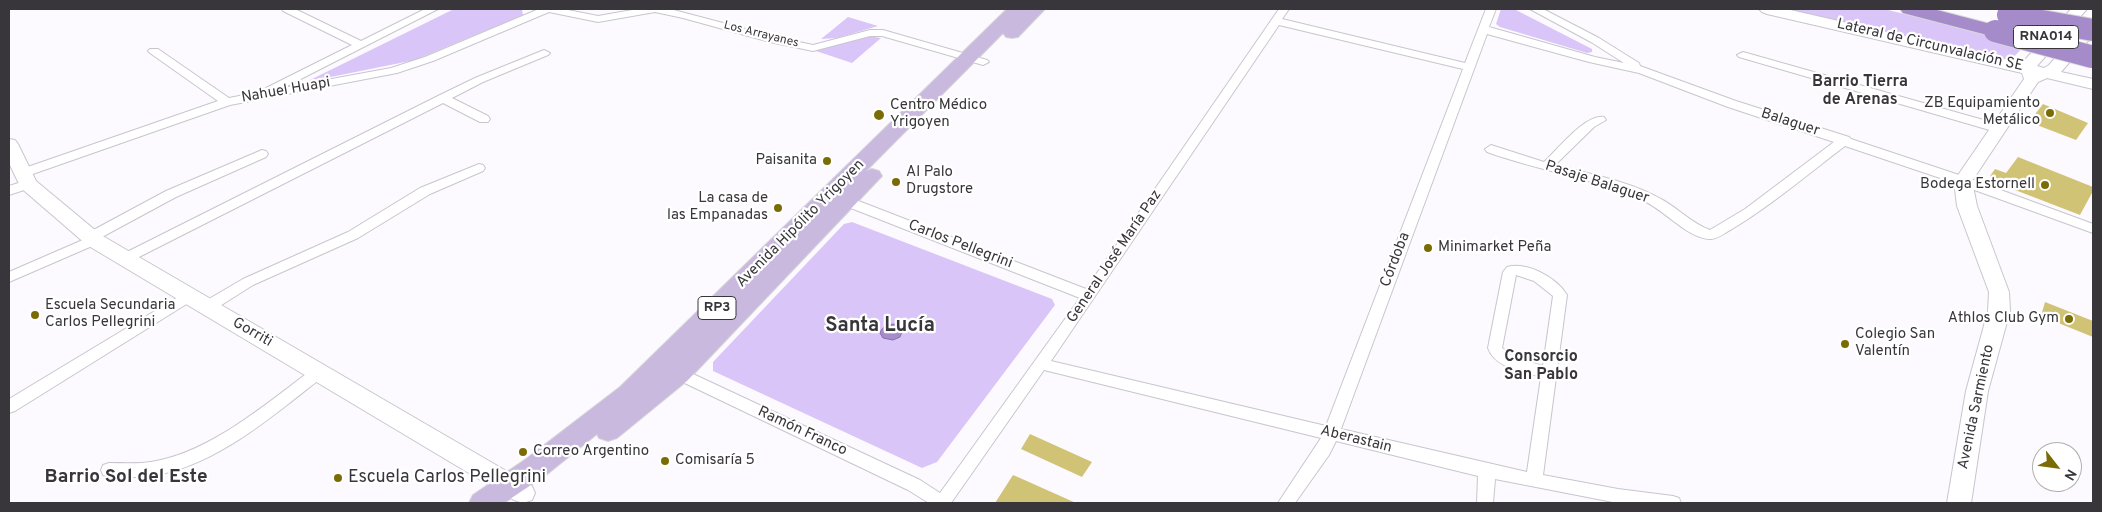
<!DOCTYPE html>
<meta charset="utf-8">
<style>
body{margin:0}
#map{position:relative;width:2102px;height:512px;overflow:hidden;background:#fcfafe;font-family:Overpass,sans-serif}
canvas{display:block}
.frame{position:absolute;inset:0;border:10px solid #38363a;pointer-events:none}
.north{position:absolute;left:2032px;top:442px;width:50px;height:50px;box-sizing:border-box;background:#fff;border:1px solid #afafb0;border-radius:50%;rotate:120deg;font-size:14px;font-weight:700;line-height:20px;text-align:center;color:#38363a}
.north::after{content:'';display:block;margin:auto;width:18px;height:22px;background:#7a6b04;clip-path:polygon(50% 0,100% 100%,50% 72%,0 100%)}
</style>
<div id="map">
<canvas width="2102" height="512"></canvas>
<div class="frame"></div>
<div class="north">N</div>
</div>
<script>
const c = document.querySelector('canvas').getContext('2d');
c.lineJoin = 'round';
function fillPath(path, color) {
  c.fillStyle = color;
  c.fill(path, 'evenodd');
}
function trace(path, color, width, dash) {
  c.strokeStyle = color;
  c.lineWidth = width;
  c.lineCap = dash ? 'butt' : 'round';
  c.setLineDash(dash || []);
  c.stroke(path);
}
function write(font, color, halo, rows, align = 'center') {
  c.font = font + ' Overpass,sans-serif';
  c.lineWidth = 4.5;
  c.setLineDash([]);
  c.textBaseline = 'middle';
  c.strokeStyle = halo;
  c.fillStyle = color;
  for (const [text, x, y, turn = 0] of rows) {
    c.save();
    c.translate(x, y);
    c.rotate((+turn || 0) * Math.PI / 180);
    c.textAlign = isNaN(turn) ? turn : align;
    if (halo) c.strokeText(text, 0, 0);
    c.fillText(text, 0, 0);
    c.restore();
  }
}
fillPath(new Path2D(`
 M454,9H518L522,10L523,15L415,60L306,82Z
 M1501,9H1514L1592,49V52L1587,53L1500,27L1496,24Z
 M1785,9H1884L2026,44L2011,60L2001,59Z
 M848,17L878,26L837,38L821,39Z
 M868,36L881,38L852,63L816,51L819,47Z
 M852,222L1052,299L1055,305L937,462L922,468L713,371V362L844,224Z`), '#dac5f8');
const water = new Path2D(`
 M896,324L903,329L900,337L893,340L883,338L880,333C882,326 889,324 896,324Z`);
fillPath(water, '#a78bcd');
trace(water, '#8672a1', 1);
fillPath(new Path2D(`
 M2043,104L2088,123L2076,140L2029,122Z
 M2018,157L2093,187V191L2080,215L1997,183L1990,176L1995,169L2006,173Z
 M2045,302L2093,321V337L2041,316Z
 M1030,434L1092,462L1082,477L1021,449Z
 M1013,475L1020,478L1076,503H995Z`), '#d0c376');
const street = new Path2D(`
 M282,9H295L361,41L425,9H438L283,88L391,68L425,57L539,9H563L598,16L638,9H670L776,37L813,45L870,30H883L987,60L989,62L983,65L882,36H870L813,51L770,42L683,18L655,12L598,22L549,12L433,61L397,73L230,105L27,176H19L17,173L19,170L218,101L150,53L148,51L150,49H158L229,98L265,91L266,88L352,45L283,11Z
 M1279,9H1289L1282,19L1465,63L1486,9H1496L1489,27L1595,57L1624,63L1591,42L1530,9H1543L1599,38L1639,63L1640,66L1736,101L1849,137L1851,139L1968,178L2093,224V233L1958,184L1845,146C1808,174 1772,205 1732,229C1726,232 1718,239 1711,239C1690,240 1665,211 1646,202C1596,178 1539,171 1487,152L1485,149L1491,145L1544,162C1557,150 1586,113 1604,117L1606,120L1594,127L1555,165C1590,174 1629,181 1661,199C1678,208 1691,223 1710,230L1745,209L1834,142L1728,107L1639,73L1589,62L1487,34L1341,429L1527,472L1541,377C1522,371 1495,368 1488,348L1503,272L1507,267C1527,261 1557,278 1567,295L1543,475L1618,489L1673,496L1679,498L1681,503H1618L1495,479L1493,503H1477L1478,476L1336,441L1329,455L1295,503H1278L1321,438L1044,370L951,503H929L908,490L668,375L665,371L668,367L673,365L678,367L920,480L940,493L1080,298L833,201L831,198L833,195H843L1086,289ZM1279,25L1463,69L1326,426L1051,361ZM1516,275L1534,281L1553,296L1543,366L1514,357L1502,348Z
 M544,50L550,53L548,55L483,82L452,98L488,116L490,119L488,122H480L443,103L131,261H121L119,258L121,255L438,96L475,78Z
 M1743,52L2001,125L2003,128L2001,131H1993L1739,57L1737,55Z
 M262,150L266,151L268,154L266,157L176,197L100,238L99,243L9,282V272L85,239L86,234L166,191Z
 M479,164L483,165L485,168L483,171L430,194L358,238L253,285L212,311L207,312L202,311L200,307L202,303L243,279L348,232L420,188Z
 M28,180L34,184L33,187L9,195V186Z
 M188,291L193,292L195,296L193,300L15,411L9,413V399Z
 M319,366L324,368L327,372L324,376C273,415 217,466 151,476C137,478 123,476 109,477L103,475L101,470L103,465L109,463C123,463 138,464 151,462C210,453 267,403 314,368Z`);
const secondary = new Path2D(`
 M1759,9H1786L2022,63L2071,9H2087L2037,66L2044,68L2049,65L2087,22L2093,20V35L2061,72L2093,79V89L2047,78L2038,82L1972,181L1977,206L2009,292L2010,311L1988,391L1971,503H1947L1966,391L1988,311L1989,292L1957,206L1954,181L2024,79L2022,73L1767,14L1762,12Z
 M9,139L15,140L18,144L36,181L101,235L532,486L535,493L532,500L523,503L514,500L87,245L21,188L9,163Z`);
const primary = new Path2D(`
 M1007,9H1025V11L1026,9H1045L1018,37L1012,38L1006,37L1003,33L866,171L872,169L879,171L882,176L688,380L617,438L608,441L599,438L597,434L546,475L504,503H469L473,495L526,459L620,387Z`);
const highway = new Path2D(`
 M1900,9H1933L2002,27L2005,31L2002,35L1995,37L1903,13Z`);
trace(street, '#c8c5ce', 2);
trace(secondary, '#c8c5ce', 2);
trace(primary, '#d7d7d8', 2);
trace(highway, '#d7d7d8', 2);
fillPath(street, '#fff');
fillPath(secondary, '#fff');
fillPath(primary, '#cab9df');
fillPath(highway, '#a68bca');
const highwayBridge = new Path2D(`
 M2008,15L2093,30
 M1995,31L2093,57`);
trace(highwayBridge, '#d7d7d8', 24, []);
trace(highwayBridge, '#a68bca', 22);
for (const [x, y, r, color] of [
 [2050,113,5,"#7a6b04"],
 [879,115,6,"#7a6b04"],
 [827,161,5,"#7a6b04"],
 [896,182,5,"#7a6b04"],
 [2045,185,5,"#7a6b04"],
 [778,208,5,"#7a6b04"],
 [1428,248,5,"#7a6b04"],
 [35,315,5,"#7a6b04"],
 [2069,319,5,"#7a6b04"],
 [1845,344,5,"#7a6b04"],
 [523,452,5,"#7a6b04"],
 [665,461,5,"#7a6b04"],
 [338,478,5,"#7a6b04"]
]) {
  const dot = new Path2D();
  dot.arc(x, y, r, 0, 2 * Math.PI);
  c.fillStyle = color;
  c.fill(dot);
  trace(dot, '#fff', 2);
}
write('12px', '#38363a', '#fff', [
 ["Los Arrayanes",761,35,14]
]);
for (const [x, y, w] of [
 [2046,37,65],
 [717,308,38]
]) {
  const box = new Path2D();
  box.roundRect(x - w / 2, y - 11.5, w, 23, 4);
  c.fillStyle = '#fff';
  c.fill(box);
  trace(box, '#38363a', 1);
}
write('bold 14px', '#38363a', null, [
 ["RNA014",2046,37],
 ["RP3",717,308]
]);
write('15px', '#38363a', '#fff', [
 ["Lateral de Circunvalación SE",1930,46,13],
 ["Nahuel Huapi",286,91,-10],
 ["Balaguer",1790,123,18],
 ["Pasaje Balaguer",1597,183,18],
 ["Avenida Hipólito Yrigoyen",801,224,-45],
 ["Carlos Pellegrini",960,245,21],
 ["General José María Paz",1115,257,-56],
 ["Córdoba",1396,260,-69],
 ["Gorriti",252,333,30],
 ["Avenida Sarmiento",1977,407,-78],
 ["Ramón Franco",802,432,25],
 ["Aberastain",1356,440,14]
]);
write('15px', '#38363a', '#fff', [
 ["ZB Equipamiento",2040,104,"right"],
 ["Metálico",2040,121,"right"],
 ["Centro Médico",890,106],
 ["Yrigoyen",890,123],
 ["Paisanita",817,161,"right"],
 ["Al Palo",906,173],
 ["Drugstore",906,190],
 ["Bodega Estornell",2035,185,"right"],
 ["La casa de",768,199,"right"],
 ["las Empanadas",768,216,"right"],
 ["Minimarket Peña",1438,248],
 ["Escuela Secundaria",45,306],
 ["Carlos Pellegrini",45,323],
 ["Athlos Club Gym",2059,319,"right"],
 ["Colegio San",1855,335],
 ["Valentín",1855,352],
 ["Correo Argentino",533,452],
 ["Comisaría 5",675,461]
], 'left');
write('bold 16px', '#38363a', '#fff', [
 ["Barrio Tierra",1860,83],
 ["de Arenas",1860,101],
 ["Consorcio",1541,358],
 ["San Pablo",1541,376]
]);
write('18px', '#38363a', '#fff', [
 ["Escuela Carlos Pellegrini",348,478]
], 'left');
write('bold 19px', '#38363a', '#fff', [
 ["Barrio Sol del Este",126,478]
]);
write('bold 20px', '#38363a', '#fff', [
 ["Santa Lucía",880,327]
]);
</script>
